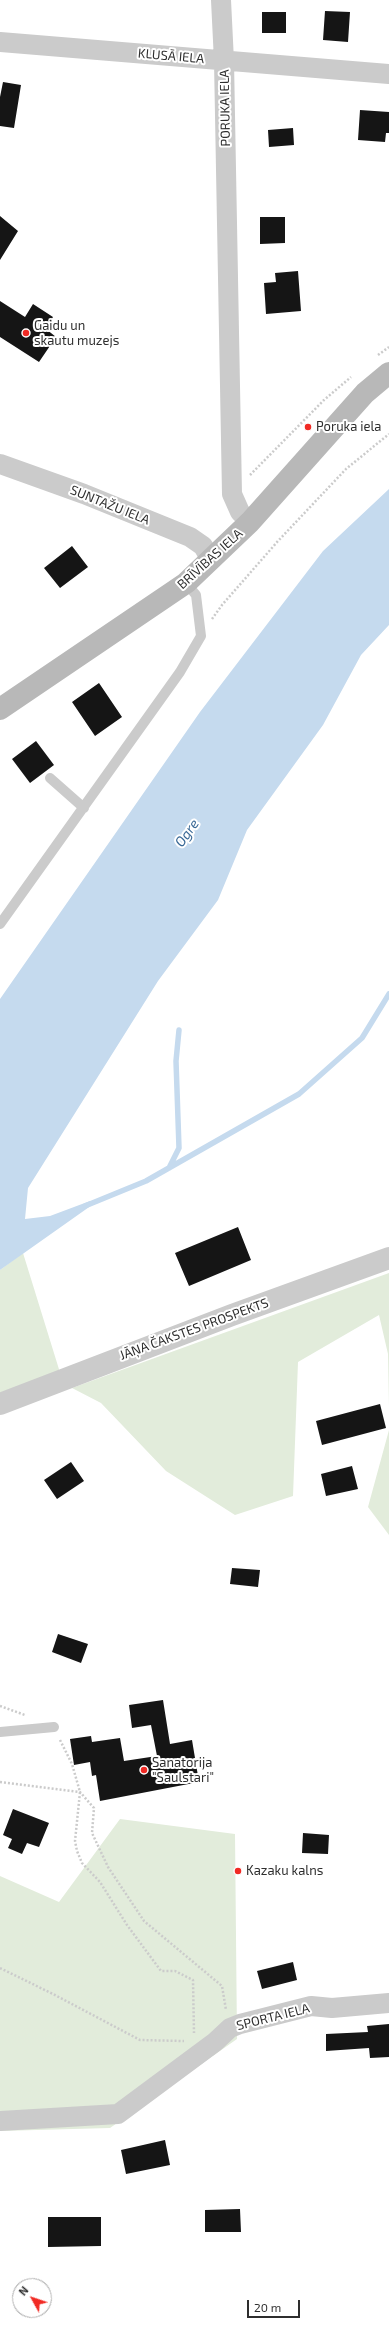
<!DOCTYPE html>
<meta charset="utf-8">
<style>
body{margin:0}
#map{position:relative;width:389px;height:2330px;overflow:hidden;background:#fff;font-family:"Exo 2",sans-serif}
canvas{display:block}
.north{position:absolute;left:12px;top:2278px;width:40px;height:40px;box-sizing:border-box;background:#fff;border:1px solid #ababab;border-radius:50%;rotate:310deg;font-size:11px;font-weight:700;line-height:16px;text-align:center;color:#2e2e2e}
.north::after{content:'';display:block;margin:auto;width:14px;height:18px;background:#f12a24;clip-path:polygon(50% 0,100% 100%,50% 72%,0 100%)}
.scale{position:absolute;left:247px;top:2300px;width:53px;height:18px;box-sizing:border-box;border:2px solid #2e2e2e;border-top:0;padding-left:5px;font-size:12px;line-height:14px;white-space:nowrap;color:#2e2e2e;-webkit-text-stroke:3px #fff;paint-order:stroke}
</style>
<div id="map">
<canvas width="389" height="2330"></canvas>
<div class="north">N</div>
<div class="scale">20 m</div>
</div>
<script>
const c = document.querySelector('canvas').getContext('2d');
c.lineJoin = 'round';
function fillPath(path, color) {
  c.fillStyle = color;
  c.fill(path, 'evenodd');
}
function trace(path, color, width, dash) {
  c.strokeStyle = color;
  c.lineWidth = width;
  c.lineCap = dash ? 'butt' : 'round';
  c.setLineDash(dash || []);
  c.stroke(path);
}
function write(font, color, halo, rows, align = 'center') {
  c.font = font + ' "Exo 2",sans-serif';
  c.lineWidth = 4;
  c.setLineDash([]);
  c.textBaseline = 'middle';
  c.strokeStyle = halo;
  c.fillStyle = color;
  for (const [text, x, y, turn = 0] of rows) {
    c.save();
    c.translate(x, y);
    c.rotate((+turn || 0) * Math.PI / 180);
    c.textAlign = isNaN(turn) ? turn : align;
    if (halo) c.strokeText(text, 0, 0);
    c.fillText(text, 0, 0);
    c.restore();
  }
}
fillPath(new Path2D(`
 M23,1253L62,1379L0,1404V1270Z
 M389,1273V1408L388,1354L379,1315L298,1362L293,1496L235,1515L166,1471L101,1403L72,1388Z
 M389,1430V1535L368,1507Z
 M120,1819L235,1834L237,2039L110,2128L0,2131V1876L59,1902Z`), '#e2ecdb');
fillPath(new Path2D(`
 M389,489V625L361,655L323,725L247,830L218,900L158,981L28,1188L25,1219L50,1216L90,1201L92,1205L0,1270V999L200,712L323,551Z`), '#c5daee');
trace(new Path2D(`
 M169,1168L179,1148L176,1061L179,1030
 M85,1206L146,1181L299,1094L362,1038L389,994`), '#c5daee', 5.5);
fillPath(new Path2D(`
 M325,11L350,12L348,42L323,40Z
 M262,12H286V33H262Z
 M3,82L21,85L14,128L0,126V97Z
 M360,110L389,112V133H386L385,142L358,140Z
 M293,128L294,145L269,147L268,130Z
 M0,216L18,231L0,260Z
 M260,217H285V243L260,244Z
 M298,271L301,311L266,314L264,283L276,282L275,273Z
 M0,301L25,317L33,304L53,317L46,329L56,337L39,362L0,337Z
 M72,546L88,567L60,588L44,568Z
 M99,683L122,717L95,736L72,702Z
 M36,741L54,765L30,783L12,759Z
 M238,1227L251,1260L189,1286L175,1253Z
 M380,1404L386,1428L322,1445L316,1421Z
 M71,1462L84,1481L57,1499L44,1480Z
 M352,1466L358,1489L326,1496L321,1474Z
 M232,1568L260,1570L258,1587L230,1584Z
 M58,1634L88,1644L81,1663L52,1652Z
 M163,1700L170,1744L192,1740L199,1782L100,1801L96,1775L92,1776L90,1762L74,1765L70,1739L91,1736L92,1742L120,1738L124,1761L157,1756L151,1725L132,1728L129,1705Z
 M13,1809L49,1823L39,1847L27,1843L22,1854L8,1848L12,1839L3,1835Z
 M303,1833L329,1835L328,1854L302,1853Z
 M293,1962L297,1980L262,1989L257,1971Z
 M389,2024V2057L370,2058L369,2048L326,2051V2034L368,2032L367,2026Z
 M165,2140L170,2165L126,2174L121,2150Z
 M240,2209L241,2232H205V2210Z
 M48,2217H101V2246L48,2247Z`), '#151515');
trace(new Path2D(`
 M378,355L389,347
 M250,475L324,400L351,377
 M212,619L222,605L278,541L346,469L389,434
 M0,1706L25,1715
 M60,1740L72,1764L80,1792L75,1841L77,1851L82,1863L100,1882L127,1925L161,1971H175L193,1980L194,2033
 M0,1782L80,1792L94,1808L92,1833L108,1867L144,1921L222,1986L226,2010
 M0,1968L53,1994L140,2040L184,2041`), '#cbcbcb', 2.5, [2, 2]);
trace(new Path2D(`
 M50,778L84,808
 M0,924L180,672L201,636L196,595L186,583
 M0,1732L54,1727`), '#cbcbcb', 10);
trace(new Path2D(`
 M221,0L224,61L232,494L240,512L250,522
 M0,42L389,74
 M0,464L84,494L190,537L203,546L211,560
 M0,2121L118,2114L215,2042L230,2028L240,2024L311,2006L332,2008L389,2003`), '#cbcbcb', 20);
trace(new Path2D(`
 M0,1404L232,1315L389,1258`), '#cbcbcb', 22);
trace(new Path2D(`
 M0,709L186,583L250,522L365,393L389,373`), '#b8b8b8', 22);
for (const [x, y, r, color] of [
 [26,333,4,"#f12a24"],
 [308,427,4,"#f12a24"],
 [144,1770,4,"#f12a24"],
 [238,1871,4,"#f12a24"]
]) {
  const dot = new Path2D();
  dot.arc(x, y, r, 0, 2 * Math.PI);
  c.fillStyle = color;
  c.fill(dot);
  trace(dot, '#fff', 1.5);
}
write('13px', '#2e2e2e', '#fff', [
 ["KLUSĀ IELA",171,56,5],
 ["PORUKA IELA",225,108,-91],
 ["SUNTAŽU IELA",110,505,22],
 ["BRĪVĪBAS IELA",210,559,-42],
 ["JĀŅA ČAKSTES PROSPEKTS",194,1329,-20],
 ["SPORTA IELA",273,2017,-14]
]);
write('13px', '#2e2e2e', '#fff', [
 ["Gaidu un",34,326],
 ["skautu muzejs",34,341],
 ["Poruka iela",316,427],
 ["Sanatorija",152,1763],
 ["\"Saulstari\"",152,1778],
 ["Kazaku kalns",246,1871]
], 'left');
write('italic 14px', '#376795', '#fff', [
 ["Ogre",187,833,-55]
]);
</script>
